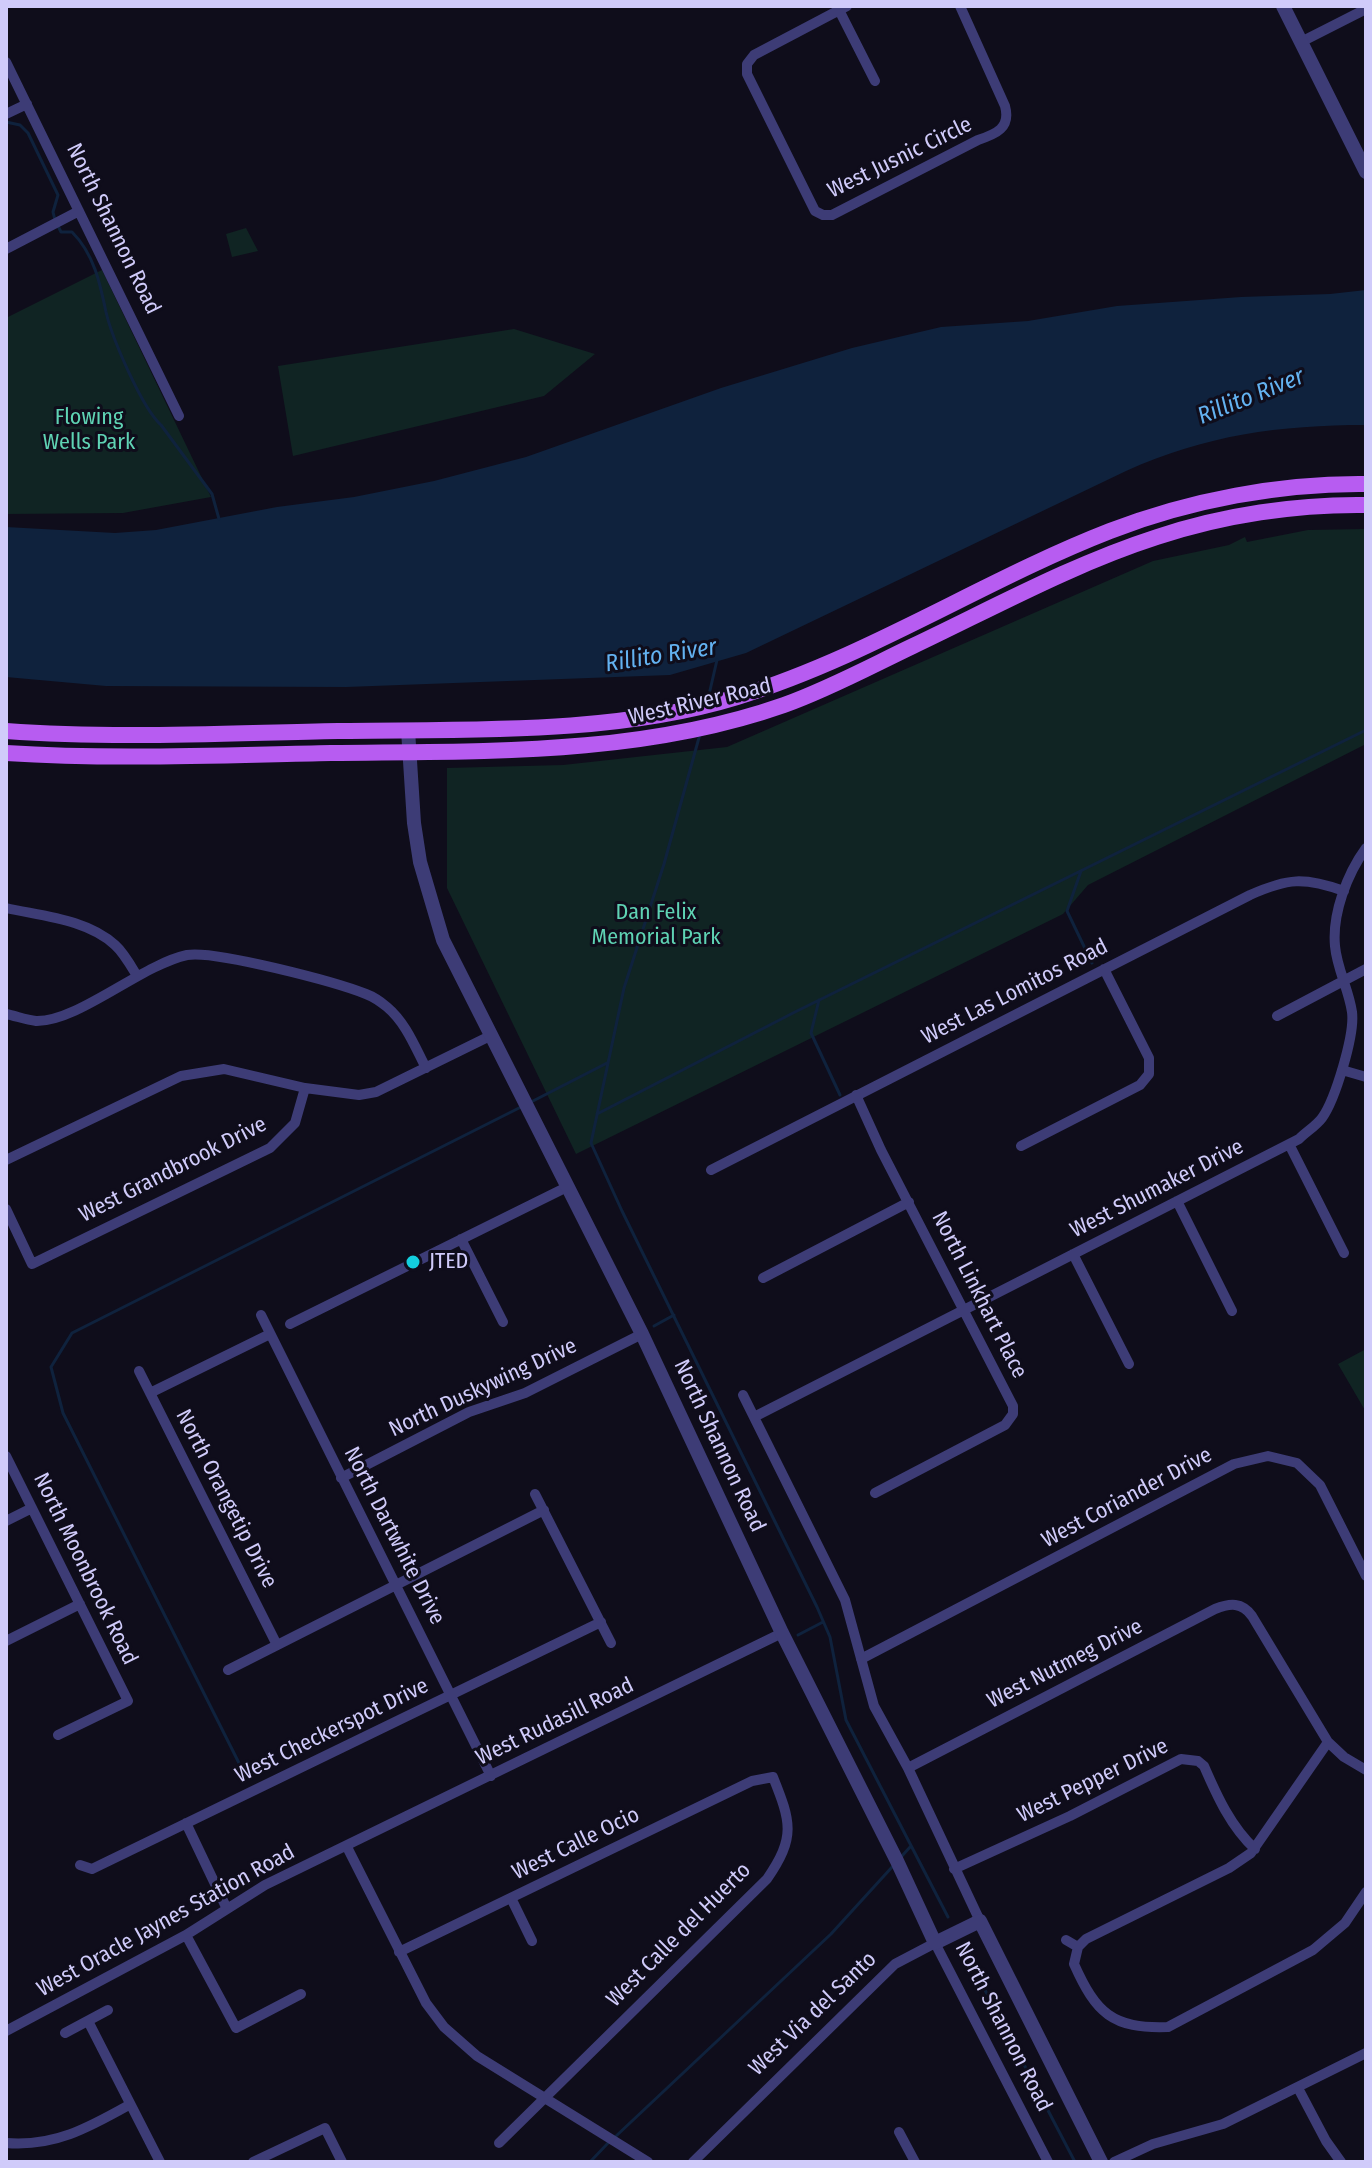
<!DOCTYPE html>
<style>
body{margin:0}
#map{position:relative;width:1372px;height:2168px;overflow:hidden;background:#0f0d1b;font-family:"Fira Sans Condensed",sans-serif}
canvas{display:block}
.frame{position:absolute;inset:0;border:8px solid #d0cbfa;pointer-events:none}
</style>
<div id="map">
<canvas width="1372" height="2168"></canvas>
<div class="frame"></div>
</div>
<script>
const c = document.querySelector('canvas').getContext('2d');
c.lineJoin = 'round';
function fillPath(path, color) {
  c.fillStyle = color;
  c.fill(path, 'evenodd');
}
function trace(path, color, width, dash) {
  c.strokeStyle = color;
  c.lineWidth = width;
  c.lineCap = dash ? 'butt' : 'round';
  c.setLineDash(dash || []);
  c.stroke(path);
}
function write(font, color, halo, rows, align = 'center') {
  c.font = font + ' "Fira Sans Condensed",sans-serif';
  c.lineWidth = 6;
  c.setLineDash([]);
  c.textBaseline = 'middle';
  c.strokeStyle = halo;
  c.fillStyle = color;
  for (const [text, x, y, turn = 0] of rows) {
    c.save();
    c.translate(x, y);
    c.rotate((+turn || 0) * Math.PI / 180);
    c.textAlign = isNaN(turn) ? turn : align;
    if (halo) c.strokeText(text, 0, 0);
    c.fillText(text, 0, 0);
    c.restore();
  }
}
fillPath(new Path2D(`
 M246,228L258,251L232,257L226,234Z
 M102,270L211,497L123,513L6,514V318Z
 M514,329L595,354L544,396L293,456L278,366Z
 M1366,529V744L1088,885L1063,914L576,1154L447,888V768L563,765L727,747L1153,561L1229,545L1245,537L1247,542L1308,530Z
 M1366,1349V1412L1338,1364Z`), '#102423');
fillPath(new Path2D(`
 M1366,290V425C1280,425 1205,435 1126,471L746,653L670,675L346,687L106,686L6,677V527L115,533L156,530L277,507L354,497L434,481L526,457L721,388L852,348L941,327L1028,321L1117,306L1241,297L1330,294Z`), '#0f223d');
trace(new Path2D(`
 M6,122L20,125L28,133L58,195L53,212L55,220
 M58,226L61,232H72C94,254 100,283 106,312C112,338 142,408 161,425L212,494L219,519
 M708,699L717,660
 M700,734L664,864L624,988L591,1143L622,1211L817,1607L830,1637L846,1720L948,1917
 M1366,754V768
 M1081,871L1067,911L1092,963
 M819,1000L811,1033L840,1095
 M531,1102L607,1063
 M597,1114L795,1012L1366,730
 M654,1326L674,1315
 M798,1635L823,1622
 M247,1779L63,1413L51,1367L72,1333L521,1107
 M901,1857L911,1846
 M963,1948L1075,2162
 M615,2137L831,1934L893,1866
 M590,2162L609,2142`), '#0f223d', 3);
trace(new Path2D(`
 M847,6L754,55L747,64V74L815,211L823,215H832L978,140C996,134 1011,128 1005,106L960,6
 M839,10L875,81
 M1301,42L1366,9
 M6,62L179,416
 M6,114L27,104
 M6,249L79,211
 M6,908C41,916 87,919 115,945C124,953 131,966 137,976
 M6,1014C16,1016 26,1020 36,1021C78,1022 141,965 187,955C215,950 336,982 366,994C374,997 381,1002 387,1007C406,1023 415,1047 426,1068
 M1277,1016L1366,969
 M1342,1070L1366,1077
 M856,1095L881,1150L1013,1406V1414L1005,1425L875,1493
 M1289,1144L1344,1253
 M1021,1146L1140,1085L1149,1074V1058L1104,969
 M6,1160L181,1076L224,1069L305,1088L359,1095L376,1092L490,1036
 M711,1170L1250,895C1288,878 1304,877 1344,891
 M1177,1201L1232,1311
 M6,1209L32,1264L270,1148L295,1123L305,1088
 M461,1239L503,1322
 M1073,1254L1129,1364
 M763,1278L909,1202
 M261,1315L491,1776
 M290,1324L567,1187
 M139,1371L277,1645
 M150,1393L270,1334
 M743,1395L845,1600L874,1706L908,1768L980,1921
 M754,1417L1299,1139C1306,1132 1316,1126 1322,1118C1335,1100 1355,1035 1352,1012C1349,990 1337,969 1335,946C1332,914 1347,874 1366,848
 M6,1456L128,1701L58,1735
 M341,1478L469,1412L525,1393L642,1334
 M535,1494L611,1643
 M6,1521L32,1508
 M6,1641L80,1604
 M861,1659L1234,1464L1268,1456L1297,1463L1320,1485L1366,1576
 M228,1670L544,1510
 M1328,1742L1251,1853L1229,1868L1086,1939L1078,1947L1074,1964C1096,2013 1112,2029 1168,2027L1313,1950L1345,1923L1366,1892
 M908,1768L1215,1609C1230,1603 1242,1602 1252,1616L1328,1742L1344,1757L1366,1770
 M186,1823L227,1909
 M347,1847L426,2003L444,2027L477,2056L648,2162
 M80,1865L92,1869L601,1622
 M954,1869L1070,1816L1181,1759L1198,1761L1204,1766C1217,1796 1231,1827 1255,1849
 M511,1898L532,1941
 M186,1935L236,2028L301,1994
 M1066,1940L1078,1947
 M399,1952L752,1781L773,1777C791,1822 796,1837 767,1879L499,2143
 M88,2021L160,2162
 M6,2031L186,1935L265,1885L782,1633
 M65,2033L108,2010
 M1298,2088L1326,2141L1341,2162
 M899,2132L915,2162
 M6,2143C54,2147 88,2128 129,2105
 M253,2162L325,2128L342,2162
 M693,2162L895,1964L935,1943L1048,2162
 M1114,2162L1153,2144L1223,2124L1366,2053`), '#3d3c76', 10);
trace(new Path2D(`
 M1283,6L1366,172
 M408,730L414,823L420,862L443,940L642,1334L782,1633L897,1861L935,1943L980,1921L1101,2162`), '#3d3c76', 14);
trace(new Path2D(`
 M6,731C116,739 227,733 338,731C467,729 613,735 737,697C868,657 984,580 1110,531C1190,500 1281,483 1366,484
 M6,753C114,760 223,755 331,753C483,751 639,756 784,705C829,689 871,666 913,646C993,608 1073,564 1157,537C1223,515 1297,504 1366,505`), '#b75cf1', 16);
for (const [x, y, r, color] of [
 [413,1262,8,"#13cede"]
]) {
  const dot = new Path2D();
  dot.arc(x, y, r, 0, 2 * Math.PI);
  c.fillStyle = color;
  c.fill(dot);
  trace(dot, '#0f0d1b', 3);
}
write('22px', '#d0cbfa', '#0f0d1b', [
 ["West Jusnic Circle",900,158,-26],
 ["North Shannon Road",113,229,64],
 ["West River Road",700,702,-13],
 ["West Las Lomitos Road",1015,992,-27],
 ["West Grandbrook Drive",173,1170,-27],
 ["West Shumaker Drive",1157,1189,-27],
 ["North Linkhart Place",979,1295,63],
 ["North Duskywing Drive",483,1388,-25],
 ["North Shannon Road",719,1446,65],
 ["West Coriander Drive",1127,1498,-28],
 ["North Orangetip Drive",226,1499,63],
 ["North Dartwhite Drive",394,1536,63],
 ["North Moonbrook Road",85,1569,64],
 ["West Nutmeg Drive",1065,1664,-27],
 ["West Rudasill Road",555,1722,-26],
 ["West Checkerspot Drive",332,1731,-26],
 ["West Pepper Drive",1093,1781,-26],
 ["West Calle Ocio",576,1844,-26],
 ["West Oracle Jaynes Station Road",166,1921,-29],
 ["West Calle del Huerto",679,1935,-45],
 ["West Via del Santo",813,2014,-44],
 ["North Shannon Road",1003,2027,63]
]);
write('22px', '#5fd3b4', '#0f0d1b', [
 ["Flowing",89,418],
 ["Wells Park",89,443],
 ["Dan Felix",656,913],
 ["Memorial Park",656,938]
]);
write('22px', '#d0cbfa', '#0f0d1b', [
 ["JTED",429,1262]
], 'left');
write('italic 24px', '#63b2f1', '#0f0d1b', [
 ["Rillito River",1251,397,-22],
 ["Rillito River",661,656,-9]
]);
</script>
